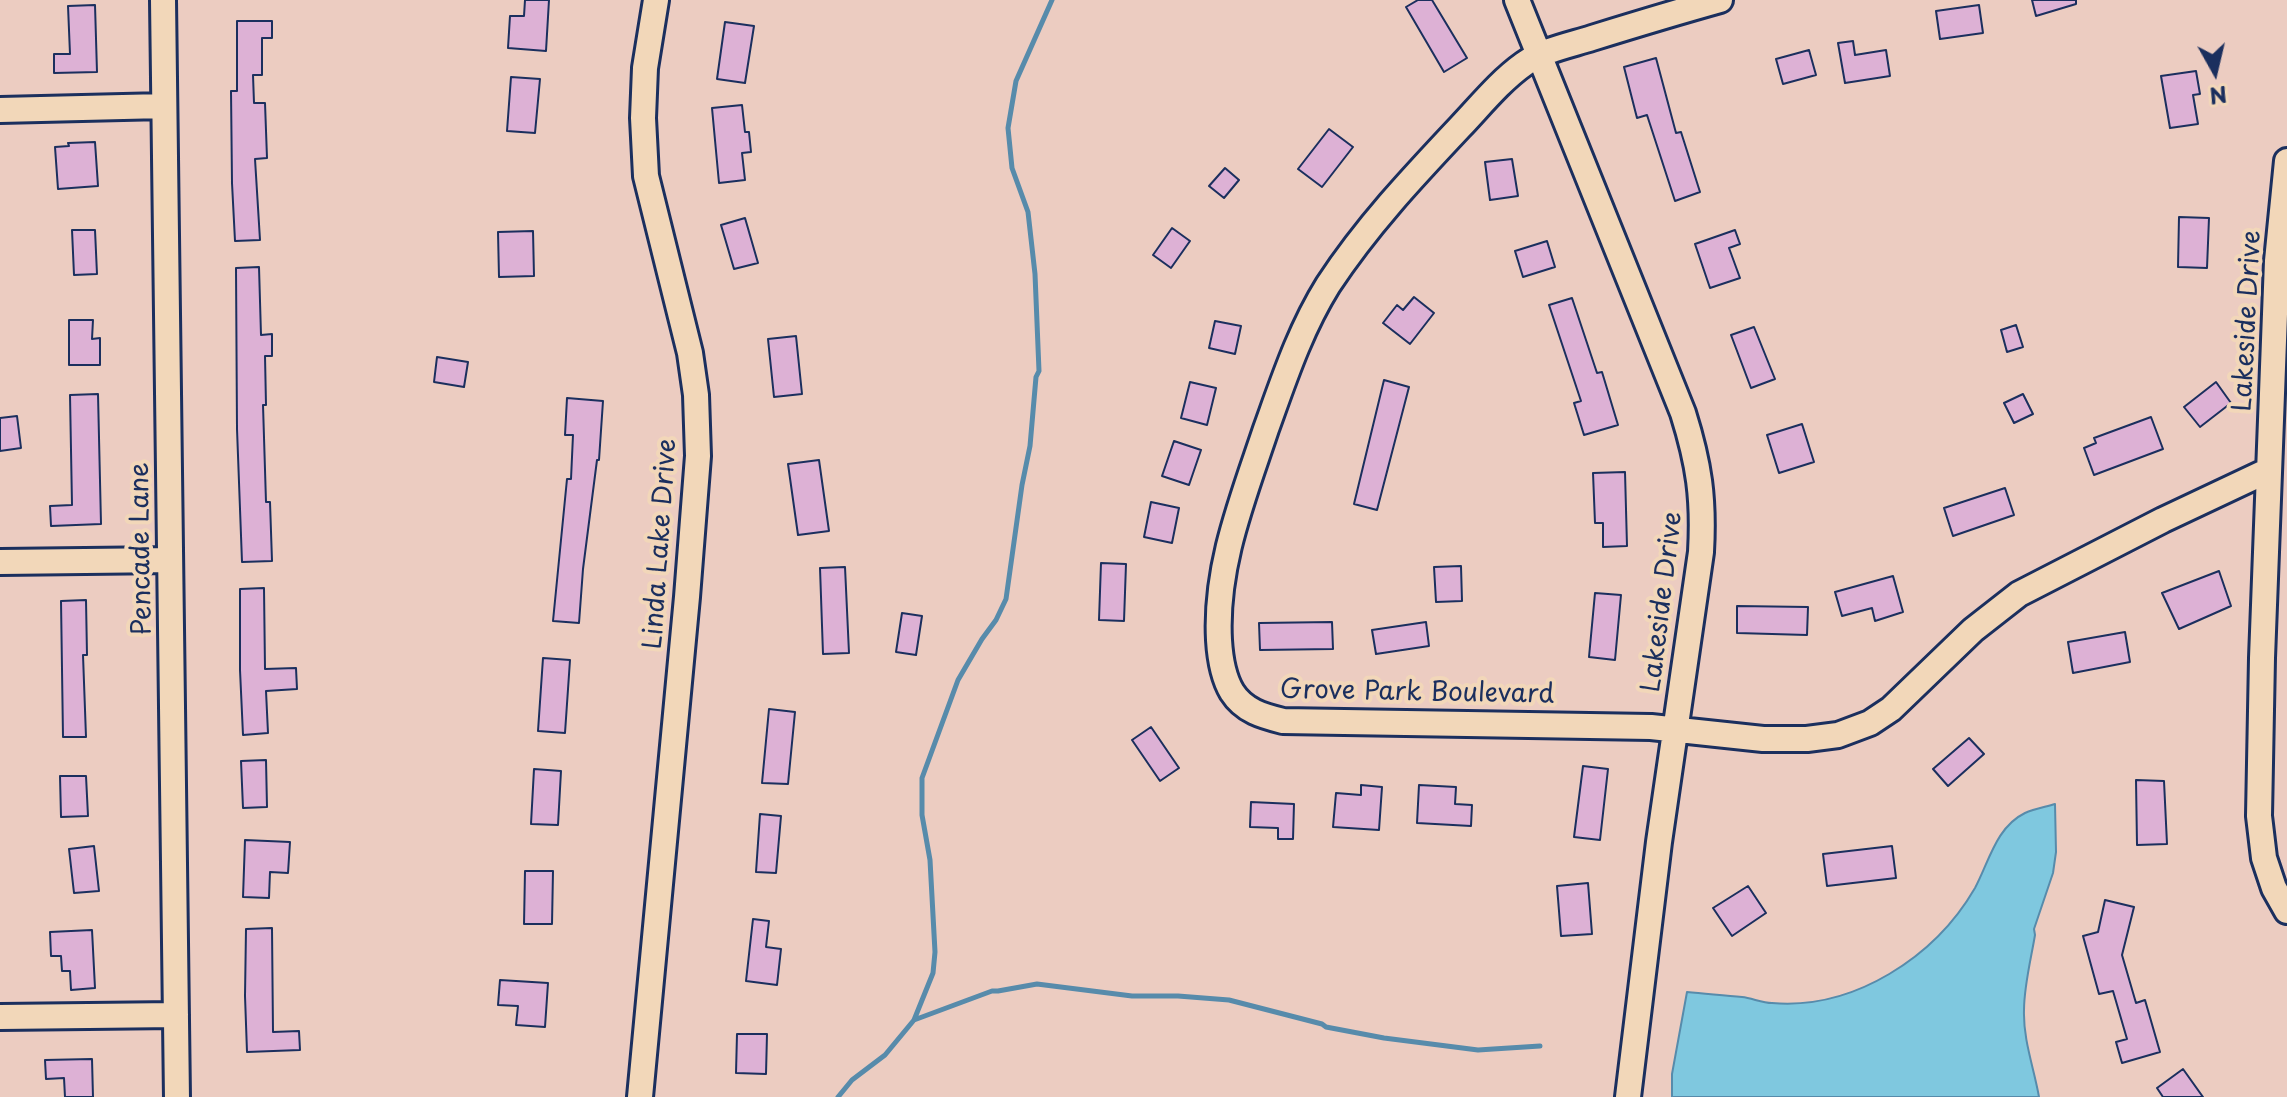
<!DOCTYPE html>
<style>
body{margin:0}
#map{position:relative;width:2287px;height:1097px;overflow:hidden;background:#ecccc1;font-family:"Playpen Sans",sans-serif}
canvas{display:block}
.north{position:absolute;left:2175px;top:32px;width:80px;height:80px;-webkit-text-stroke:6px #f2d7b9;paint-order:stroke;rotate:172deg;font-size:22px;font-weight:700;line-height:32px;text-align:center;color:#1b2f5e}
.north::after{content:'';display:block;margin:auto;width:28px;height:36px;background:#1b2f5e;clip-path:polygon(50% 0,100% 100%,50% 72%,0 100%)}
</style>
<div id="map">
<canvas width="2287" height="1097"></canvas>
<div class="north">N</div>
</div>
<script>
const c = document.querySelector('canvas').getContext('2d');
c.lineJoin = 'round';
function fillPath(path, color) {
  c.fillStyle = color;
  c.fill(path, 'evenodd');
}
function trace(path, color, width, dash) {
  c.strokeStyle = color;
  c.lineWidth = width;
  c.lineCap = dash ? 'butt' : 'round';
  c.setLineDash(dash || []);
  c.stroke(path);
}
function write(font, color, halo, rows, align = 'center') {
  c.font = font + ' "Playpen Sans",sans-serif';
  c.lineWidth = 8;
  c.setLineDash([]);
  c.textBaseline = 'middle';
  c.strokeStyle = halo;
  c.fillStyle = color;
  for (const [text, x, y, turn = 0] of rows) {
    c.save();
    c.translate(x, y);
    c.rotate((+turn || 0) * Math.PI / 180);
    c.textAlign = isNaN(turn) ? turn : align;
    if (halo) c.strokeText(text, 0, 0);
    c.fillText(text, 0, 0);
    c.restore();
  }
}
const water = new Path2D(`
 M2055,804L2056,852L2053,873L2034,929L2035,935C2031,959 2024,986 2024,1010C2023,1040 2034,1068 2039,1097H1672V1074L1687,992C1706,994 1724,995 1742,997C1752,998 1762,1003 1772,1003C1854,1010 1935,957 1975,888C1989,862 1996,827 2025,813C2034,809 2045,807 2055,804Z`);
fillPath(water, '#7fc8df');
trace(water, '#578bab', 2);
trace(new Path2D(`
 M914,1020L992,991H998L1037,984L1132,996H1178L1229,1000L1322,1024L1326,1027L1384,1038L1478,1050L1540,1046
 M838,1097L852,1080L885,1055L914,1020L933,973L935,952L930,860L922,815V778L958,680L982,639L996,620L1006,599L1022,485L1030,446L1036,377L1039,371L1035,274L1028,212L1012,168L1008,128L1016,81L1052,0`), '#578bab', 5);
const building = new Path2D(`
 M525,0H549L546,51L508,48L510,16H524Z
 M1418,0H1432L1467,58L1444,72L1406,7Z
 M2032,0H2076V4L2036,16Z
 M95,5L97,72L54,73V54H70L68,6Z
 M1979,5L1983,33L1940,39L1936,11Z
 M237,21H272V38H262V75H253L254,103H265L267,158L255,159L260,240L235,241L232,183L231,91H237Z
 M725,22L754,26L745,83L717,79Z
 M1853,41L1855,55L1886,50L1890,76L1845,83L1838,43Z
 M1809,50L1816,75L1783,84L1776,59Z
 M1656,58L1676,133L1681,132L1700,192L1675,201L1647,115L1637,118L1624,67Z
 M2196,71L2200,94L2193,95L2198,124L2170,128L2161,76Z
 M511,77L540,79L535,133L507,131Z
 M742,105L745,132H749L751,152L742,153L745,180L719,183L712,108Z
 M1329,129L1353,147L1322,187L1298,169Z
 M95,142L98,186L58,189L55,147L69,146L68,143Z
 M1512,159L1518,196L1490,200L1485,162Z
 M1225,168L1239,180L1224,198L1209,186Z
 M2179,217L2209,218L2207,268L2178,267Z
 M745,218L758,263L734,269L721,225Z
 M1172,228L1190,241L1171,268L1153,255Z
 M72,230H95L97,274L74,275Z
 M1735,230L1740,244L1729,248L1740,278L1710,288L1695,244Z
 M533,231L534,276L499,277L498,232Z
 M1547,241L1555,267L1523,277L1515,251Z
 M259,267L261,335L272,334V356H265L266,405H263L266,502H270L272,561L242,562L237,429L236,268Z
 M1414,297L1434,313L1410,344L1383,323L1397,305L1403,310Z
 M1572,298L1597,373L1602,372L1618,425L1584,435L1574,403L1581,401L1549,305Z
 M69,320H93L92,339L100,338V365H69Z
 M1215,321L1241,326L1235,354L1209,348Z
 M2016,325L2023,347L2007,352L2001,330Z
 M1754,327L1775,379L1751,388L1731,335Z
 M796,336L802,394L774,397L768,339Z
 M437,357L468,362L464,387L434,382Z
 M1384,380L1409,387L1377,510L1354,504Z
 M1190,382L1216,388L1207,425L1181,418Z
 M2216,382L2231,403L2200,427L2184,407Z
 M98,394L101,524L51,526L50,506L72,505L70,395Z
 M2023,394L2033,414L2014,423L2004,403Z
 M567,398L603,401L599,460H597L583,569L579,623L553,621L567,479H571L573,435H565Z
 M17,416L21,448L0,451V418Z
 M2151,417L2163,449L2094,475L2084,448L2096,443L2094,438Z
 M1802,424L1814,462L1779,473L1767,435Z
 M1174,441L1201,450L1189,485L1162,476Z
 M819,460L829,531L798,535L788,464Z
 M1625,472L1627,546L1603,547V523H1595L1593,473Z
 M2005,488L2014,515L1953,536L1944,508Z
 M1151,502L1179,508L1172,543L1144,537Z
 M1101,563L1126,564L1124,621L1099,620Z
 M1461,566L1462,601L1436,602L1434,567Z
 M845,567L849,653L823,654L820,568Z
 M2219,571L2231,606L2179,629L2162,593Z
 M1893,576L1903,612L1875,621L1872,608L1842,616L1835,592Z
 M264,588L265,669L296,668L297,689L266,691L268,733L243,735L240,670V589Z
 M1595,593L1621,595L1615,660L1589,657Z
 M86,600L87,655H83L86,737H63L61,601Z
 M1737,606L1808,607L1807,635L1737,633Z
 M902,613L922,616L916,655L896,652Z
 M1332,622L1333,649L1260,650L1259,623Z
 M1426,622L1429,646L1376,654L1372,630Z
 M2125,632L2130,662L2073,673L2068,642Z
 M543,658L570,660L565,733L538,731Z
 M769,709L795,712L788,784L762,783Z
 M1151,727L1179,768L1160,781L1132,740Z
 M1969,738L1984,754L1948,786L1933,769Z
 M266,760L267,807L243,808L241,761Z
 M1583,766L1608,769L1600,840L1574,837Z
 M534,769L561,771L558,825L531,824Z
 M60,776H86L88,816L61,817Z
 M2136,780L2164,781L2167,844L2137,845Z
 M1361,785L1382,787L1379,830L1333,827L1336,793L1361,795Z
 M1419,785L1456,787L1455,804L1472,805L1471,826L1417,823Z
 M1251,802L1294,804L1293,839H1278V828L1250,827Z
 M760,814L781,816L776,873L756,872Z
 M245,840L290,842L288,873L270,872L269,898L243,897Z
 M94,846L99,891L74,893L69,849Z
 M1892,846L1896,878L1827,886L1823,854Z
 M525,871H553L552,924H524Z
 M1588,883L1592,934L1561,936L1557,886Z
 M1748,886L1766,913L1732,936L1713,908Z
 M2105,900L2134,907L2122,955L2136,1003L2145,1000L2160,1052L2122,1063L2116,1042L2127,1039L2113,991L2099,994L2083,936L2098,932Z
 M753,919L769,921L766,947L781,949L777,985L746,981Z
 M272,928L273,1032L299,1031L300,1050L247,1052L245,996L246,929Z
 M92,930L95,988L71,990L70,971H62L61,956H51L50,932Z
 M500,980L548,983L545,1027L516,1025L518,1006L498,1005Z
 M737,1034H767L766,1074L736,1073Z
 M92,1059L93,1097H65L64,1078L46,1079L45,1060Z
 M2183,1069L2203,1097H2163L2157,1088Z`);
fillPath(building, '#ddb1d5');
trace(building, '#1b2f5e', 2);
const minor = new Path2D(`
 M163,0L177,1097
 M1517,0L1683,413C1699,464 1704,498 1701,552L1659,842L1628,1097
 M1720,0C1677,12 1634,25 1592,38C1570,45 1543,50 1524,64C1500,81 1480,106 1460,127C1412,178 1366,227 1328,285C1300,330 1284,379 1266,429C1243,498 1215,566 1219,640C1220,657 1223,677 1232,692C1244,711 1263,716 1283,721L1651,727L1763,739H1807L1838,735L1870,723L1891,709L1973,630L2019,594L2163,520L2269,470
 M0,110L164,106
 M2287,161L2277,261L2262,658L2259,816L2264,858L2274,888L2287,911
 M0,562L170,560
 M0,1017L176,1015
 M640,1097L687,597L698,456L696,395L690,353L646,176L643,118L645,68L656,0`);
trace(minor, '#1b2f5e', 30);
trace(minor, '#f2d7b9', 24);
write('26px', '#1b2f5e', '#f2d7b9', [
 ["Lakeside Drive",2248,321,-87],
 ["Linda Lake Drive",661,544,-86],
 ["Pencade Lane",142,549,-91],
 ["Lakeside Drive",1663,602,-83],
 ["Grove Park Boulevard",1417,693,1]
]);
</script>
